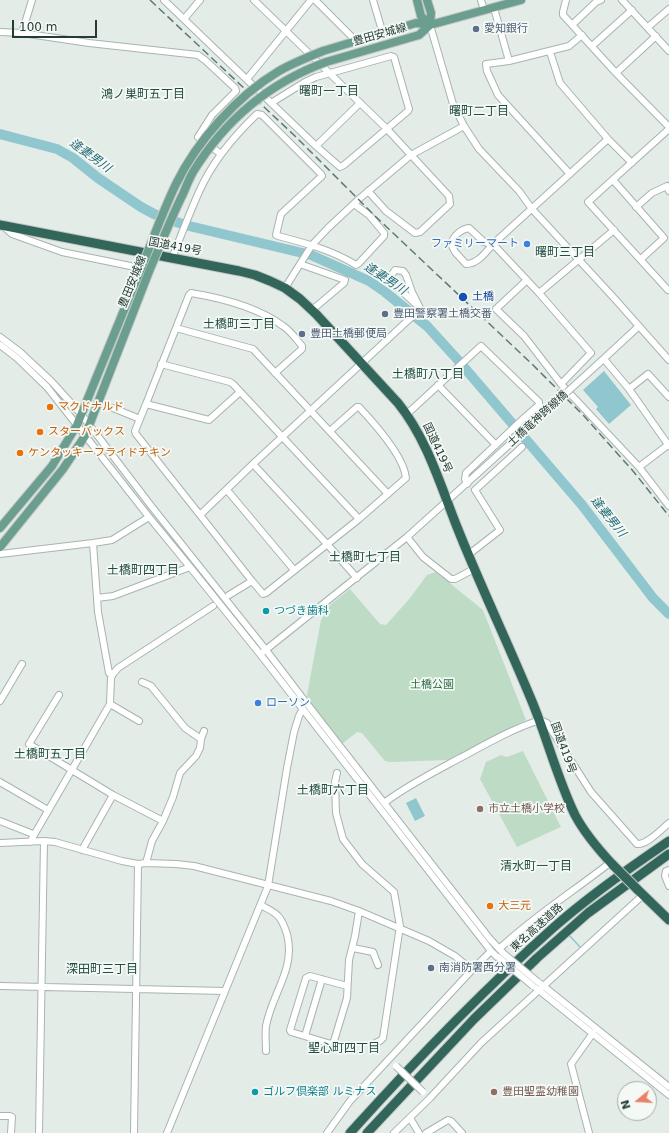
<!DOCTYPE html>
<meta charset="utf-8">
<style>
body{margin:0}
#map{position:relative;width:669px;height:1133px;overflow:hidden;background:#e4ece8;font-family:"DejaVu Sans",sans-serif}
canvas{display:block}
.north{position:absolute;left:617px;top:1081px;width:40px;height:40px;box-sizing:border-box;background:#f4f9f6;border:1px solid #a1ada9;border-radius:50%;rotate:252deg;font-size:11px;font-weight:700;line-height:16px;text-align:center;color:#243c35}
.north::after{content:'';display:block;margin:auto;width:14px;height:18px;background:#e88166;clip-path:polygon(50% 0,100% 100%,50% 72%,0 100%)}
.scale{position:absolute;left:12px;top:20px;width:85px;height:18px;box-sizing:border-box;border:2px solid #243c35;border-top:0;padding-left:5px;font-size:12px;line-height:14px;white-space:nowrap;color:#243c35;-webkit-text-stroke:3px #f4f9f6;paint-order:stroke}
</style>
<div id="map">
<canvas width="669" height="1133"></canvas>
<div class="north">N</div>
<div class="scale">100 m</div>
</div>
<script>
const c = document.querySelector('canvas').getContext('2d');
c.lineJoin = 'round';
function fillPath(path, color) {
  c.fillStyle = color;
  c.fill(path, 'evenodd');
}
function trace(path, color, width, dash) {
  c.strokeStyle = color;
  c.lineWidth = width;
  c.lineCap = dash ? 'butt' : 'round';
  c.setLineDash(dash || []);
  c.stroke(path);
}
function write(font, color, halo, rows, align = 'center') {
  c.font = font + ' "DejaVu Sans","Noto Sans JP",sans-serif';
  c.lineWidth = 3.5;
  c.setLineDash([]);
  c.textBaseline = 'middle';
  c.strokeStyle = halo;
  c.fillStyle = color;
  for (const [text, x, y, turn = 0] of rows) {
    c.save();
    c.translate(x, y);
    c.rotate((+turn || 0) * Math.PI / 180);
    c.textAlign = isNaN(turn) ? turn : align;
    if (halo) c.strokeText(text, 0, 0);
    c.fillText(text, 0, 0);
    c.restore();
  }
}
fillPath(new Path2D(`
 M436,572L483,610L526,720L471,749L465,755L457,756L449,760L390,762L385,761L362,733L357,732L342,744L309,703L307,695L321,620L330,605L350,589L380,624L386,625L410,598L427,575Z
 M523,751L561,827L517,847L480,779L486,762L501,755L507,757Z`), '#bedcc5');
fillPath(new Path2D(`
 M604,371L631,405L609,424L596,409L598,407L583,390Z
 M416,798L425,816L415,821L406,803Z`), '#90c6cd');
trace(new Path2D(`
 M548,912L556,921
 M568,934L580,947`), '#90c6cd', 1.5);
trace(new Path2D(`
 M0,134L57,149L73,158L98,178L141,207L154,214L185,225L311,255L369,281L385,292L427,326L457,359L582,505L653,598L669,614`), '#90c6cd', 10);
const minor = new Path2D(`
 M164,0L316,146L340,167L344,165L408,111L409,109L394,57L391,56L316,77L305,82L271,103
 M254,0L387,129L449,196L450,204L420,232L415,233L386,211L368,191
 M315,0L357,42
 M373,0L383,34
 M481,0L484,10
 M566,0L563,12V15L616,73L669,127
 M622,0L669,51
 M494,8L509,61
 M184,19L200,0
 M573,24L596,2L601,0
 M430,25L453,104L464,126L479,149L519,191L532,209L614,298L669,360
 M648,27L669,9
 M0,32L22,33L89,43L198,55L206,61L235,88L236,91L212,115L198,137L221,154
 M22,33L32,0
 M592,46L632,10
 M550,52L560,83L608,139L632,163
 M616,73L656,36
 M247,79L311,0
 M316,146L360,103
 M570,174L498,95L487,71L486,64L509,61L569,46L582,35
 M613,180L664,238L641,259
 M636,207L652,193L667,186L669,191
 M3,226L12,234L62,252L111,262L135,267L141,270
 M172,258C181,236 189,214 199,192C212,162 233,137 257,114L262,115L321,174L322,176L281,214L276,235L278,236C305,243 332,250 356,265L359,263L384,236V233L369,215L354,204
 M300,264L345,280L344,283L312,310
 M527,280L496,309L524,336L561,384L639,467L669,506
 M285,288L312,245L328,228L359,199L411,155L464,126
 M668,290L588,202L669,129
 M539,293L614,230
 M176,328L253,349L388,494
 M0,337L20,352L51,381L81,414L152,507L266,650L301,696L490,939L503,953
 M0,345L17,358L47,387L149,517L190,567L260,654L491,951L498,958
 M604,359L629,389L669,446
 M161,364L230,382L233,384L359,519
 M598,364L639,326
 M561,384L591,353L539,293L493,244L484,242L469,228C461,229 453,236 451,244L455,252L466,264C478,264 486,252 493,244L608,139
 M438,385L496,445
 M629,389L648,374L669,397
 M240,392L209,420L146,404L189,295L191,293C221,298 259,308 283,326C291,331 296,339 302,346V349L275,373
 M146,404L135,431L136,434L200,515
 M113,408L140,419
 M407,414L481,346L539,402V405L524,418L528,424
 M253,464L327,544L357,578
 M639,467L668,445
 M467,484L465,479L466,473L524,418
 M227,490L294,570
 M407,537L423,557L451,579H455L474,569
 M93,543L112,540L149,517
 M0,554L93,543L98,612L109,673L113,674
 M468,555L500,530L475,490L522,447
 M252,581L263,594L266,593L359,519L406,478C404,456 374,423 359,407H357L330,431
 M229,595L252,581L200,515L253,464L417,312L420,308L391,281L390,277L395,270L403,271L406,275L412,292L420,308
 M97,598L113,596L190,567
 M263,652L407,537L478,473
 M142,682L151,686L185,728L201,739
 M59,695L29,744L113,795L82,850
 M0,701L22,664
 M110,704L139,721
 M337,773L335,782L336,813L343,839L362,864L394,892L400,926L383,1038L380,1041L377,1042
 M0,782L48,810
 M113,795L163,821L152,841L146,863
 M384,803C408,785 434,772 460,758C486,744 512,729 540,720L547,723L591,792L637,844C647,845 662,829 669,823
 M0,821L33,834
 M163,821L173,797L180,773L196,756L200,748L201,739L204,731
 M30,842L110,704L111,678L113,674L118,668L213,606
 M0,843L44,841L55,842L122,861L138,864L146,863L176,864L194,866L331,901L359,911L429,941L455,956L472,970
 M669,870L666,871L665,876L669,886
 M261,905C267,909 274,911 279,917C283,922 285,928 287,934C296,969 272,993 266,1026C265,1034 266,1043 266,1051
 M353,948L373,952L378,965
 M499,949C534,916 574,891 611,862
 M541,984L669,1087
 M0,986L225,991
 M347,986L310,976L306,978L290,1030L291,1032L331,1044L334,1041L347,998L349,960L355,936L359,911
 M536,988L669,1095
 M305,1036L322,979
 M0,1116H10L12,1117L11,1133
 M410,1118L419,1133
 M39,1133L44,841
 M134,1133L138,864
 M167,1133L268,886L287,768L294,732L299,716L302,710
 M327,1133L350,1101L472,970L491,951
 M394,1133L430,1098L481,1043L643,895
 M426,1133L448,1120L451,1121L462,1133
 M589,1133L571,1064L593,1033`);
const major = new Path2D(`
 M417,0L421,16L430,25
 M427,0L431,13L430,25
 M323,51L416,23L430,25L521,0
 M326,62L419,35L430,25
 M0,528L52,466L77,425L142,266
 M0,547L63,469L85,436L150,269`);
const highway = new Path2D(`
 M0,225L239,271L255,275L270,281L285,288L300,299L316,314L398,403C427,439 440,484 457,527C480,585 507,641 531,699C547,737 557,778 575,815C585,834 599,850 613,865
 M637,889L669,920
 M350,1133C414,1062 481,992 553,928C589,896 629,868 669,841
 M367,1133L474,1019L537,958L588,913L669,854`);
trace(minor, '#a7b4af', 8);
trace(major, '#c2c8c6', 10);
trace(highway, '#c2c8c6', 11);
trace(minor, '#fff', 6);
trace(major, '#6b9e8f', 8);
trace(highway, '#32665a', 9);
trace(new Path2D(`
 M150,0L295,136L375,216L533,365L584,416L633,471L669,516`), '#5f7870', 1.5, [8, 4]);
const minorBridge = new Path2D(`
 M478,473L598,364
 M503,953L538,982
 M498,957L533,986
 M396,1066L423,1092`);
const majorBridge = new Path2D(`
 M142,266C153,239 163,211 176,184C197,141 237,96 279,71C293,63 308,57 323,51
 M150,269C161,244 171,218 183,194C186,187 189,179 193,172C225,120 269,83 326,62`);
const highwayBridge = new Path2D(`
 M613,865L637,889`);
trace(minorBridge, '#a7b4af', 8, []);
trace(majorBridge, '#c2c8c6', 10, []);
trace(highwayBridge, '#c2c8c6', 11, []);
trace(minorBridge, '#fff', 6);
trace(majorBridge, '#6b9e8f', 8);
trace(highwayBridge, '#32665a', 9);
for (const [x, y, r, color] of [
 [476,29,4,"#5c6f8a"],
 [527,244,4,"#3f7fe0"],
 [463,297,5,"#1a4fb4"],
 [385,314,4,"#5c6f8a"],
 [302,334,4,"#5c6f8a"],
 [50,407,4,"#e8710a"],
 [40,432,4,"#e8710a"],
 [20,453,4,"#e8710a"],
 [266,611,4,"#0f9aa8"],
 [258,703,4,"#3f7fe0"],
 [480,809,4,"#8d6e63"],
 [490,906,4,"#e8710a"],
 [431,968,4,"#5c6f8a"],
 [255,1092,4,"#0f9aa8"],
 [494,1092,4,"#8d6e63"]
]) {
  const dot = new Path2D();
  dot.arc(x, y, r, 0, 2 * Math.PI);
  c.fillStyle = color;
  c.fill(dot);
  trace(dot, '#f4f9f6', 1.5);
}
write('11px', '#4e5e75', '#f4f9f6', [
 ["愛知銀行",484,29],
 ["豊田警察署土橋交番",393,314],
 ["豊田土橋郵便局",310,334],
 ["南消防署西分署",439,968]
], 'left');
write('11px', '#243c35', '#f4f9f6', [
 ["豊田安城線",380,35,-16],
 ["国道419号",175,247,11],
 ["豊田安城線",133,282,-68],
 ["土橋竜神跨線橋",538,419,-42],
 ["国道419号",437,448,65],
 ["国道419号",563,748,70],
 ["東名高速道路",537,928,-42]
]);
write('11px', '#366cbe', '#f4f9f6', [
 ["ファミリーマート",519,244],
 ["ローソン",266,703,"left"]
], 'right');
write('11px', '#164399', '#f4f9f6', [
 ["土橋",472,297]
], 'left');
write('11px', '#c56008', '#f4f9f6', [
 ["マクドナルド",58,407],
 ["スターバックス",48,432],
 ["ケンタッキーフライドチキン",28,453],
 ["大三元",498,906]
], 'left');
write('11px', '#0d838f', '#f4f9f6', [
 ["つづき歯科",274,611],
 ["ゴルフ倶楽部 ルミナス",263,1092]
], 'left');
write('11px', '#317048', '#f4f9f6', [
 ["土橋公園",432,685]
]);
write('11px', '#785e54', '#f4f9f6', [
 ["市立土橋小学校",488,809],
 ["豊田聖霊幼稚園",502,1092]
], 'left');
write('12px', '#224d41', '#f4f9f6', [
 ["曙町一丁目",329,92],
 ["鴻ノ巣町五丁目",143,95],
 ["曙町二丁目",479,112],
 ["曙町三丁目",565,253],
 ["土橋町三丁目",239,325],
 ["土橋町八丁目",428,375],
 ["土橋町七丁目",365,558],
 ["土橋町四丁目",143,571],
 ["土橋町五丁目",50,755],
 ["土橋町六丁目",333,791],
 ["清水町一丁目",536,867],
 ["深田町三丁目",102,970],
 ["聖心町四丁目",344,1049]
]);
write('italic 12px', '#236974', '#f4f9f6', [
 ["逢妻男川",90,156,36],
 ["逢妻男川",385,279,33],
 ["逢妻男川",608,517,51]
]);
</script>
